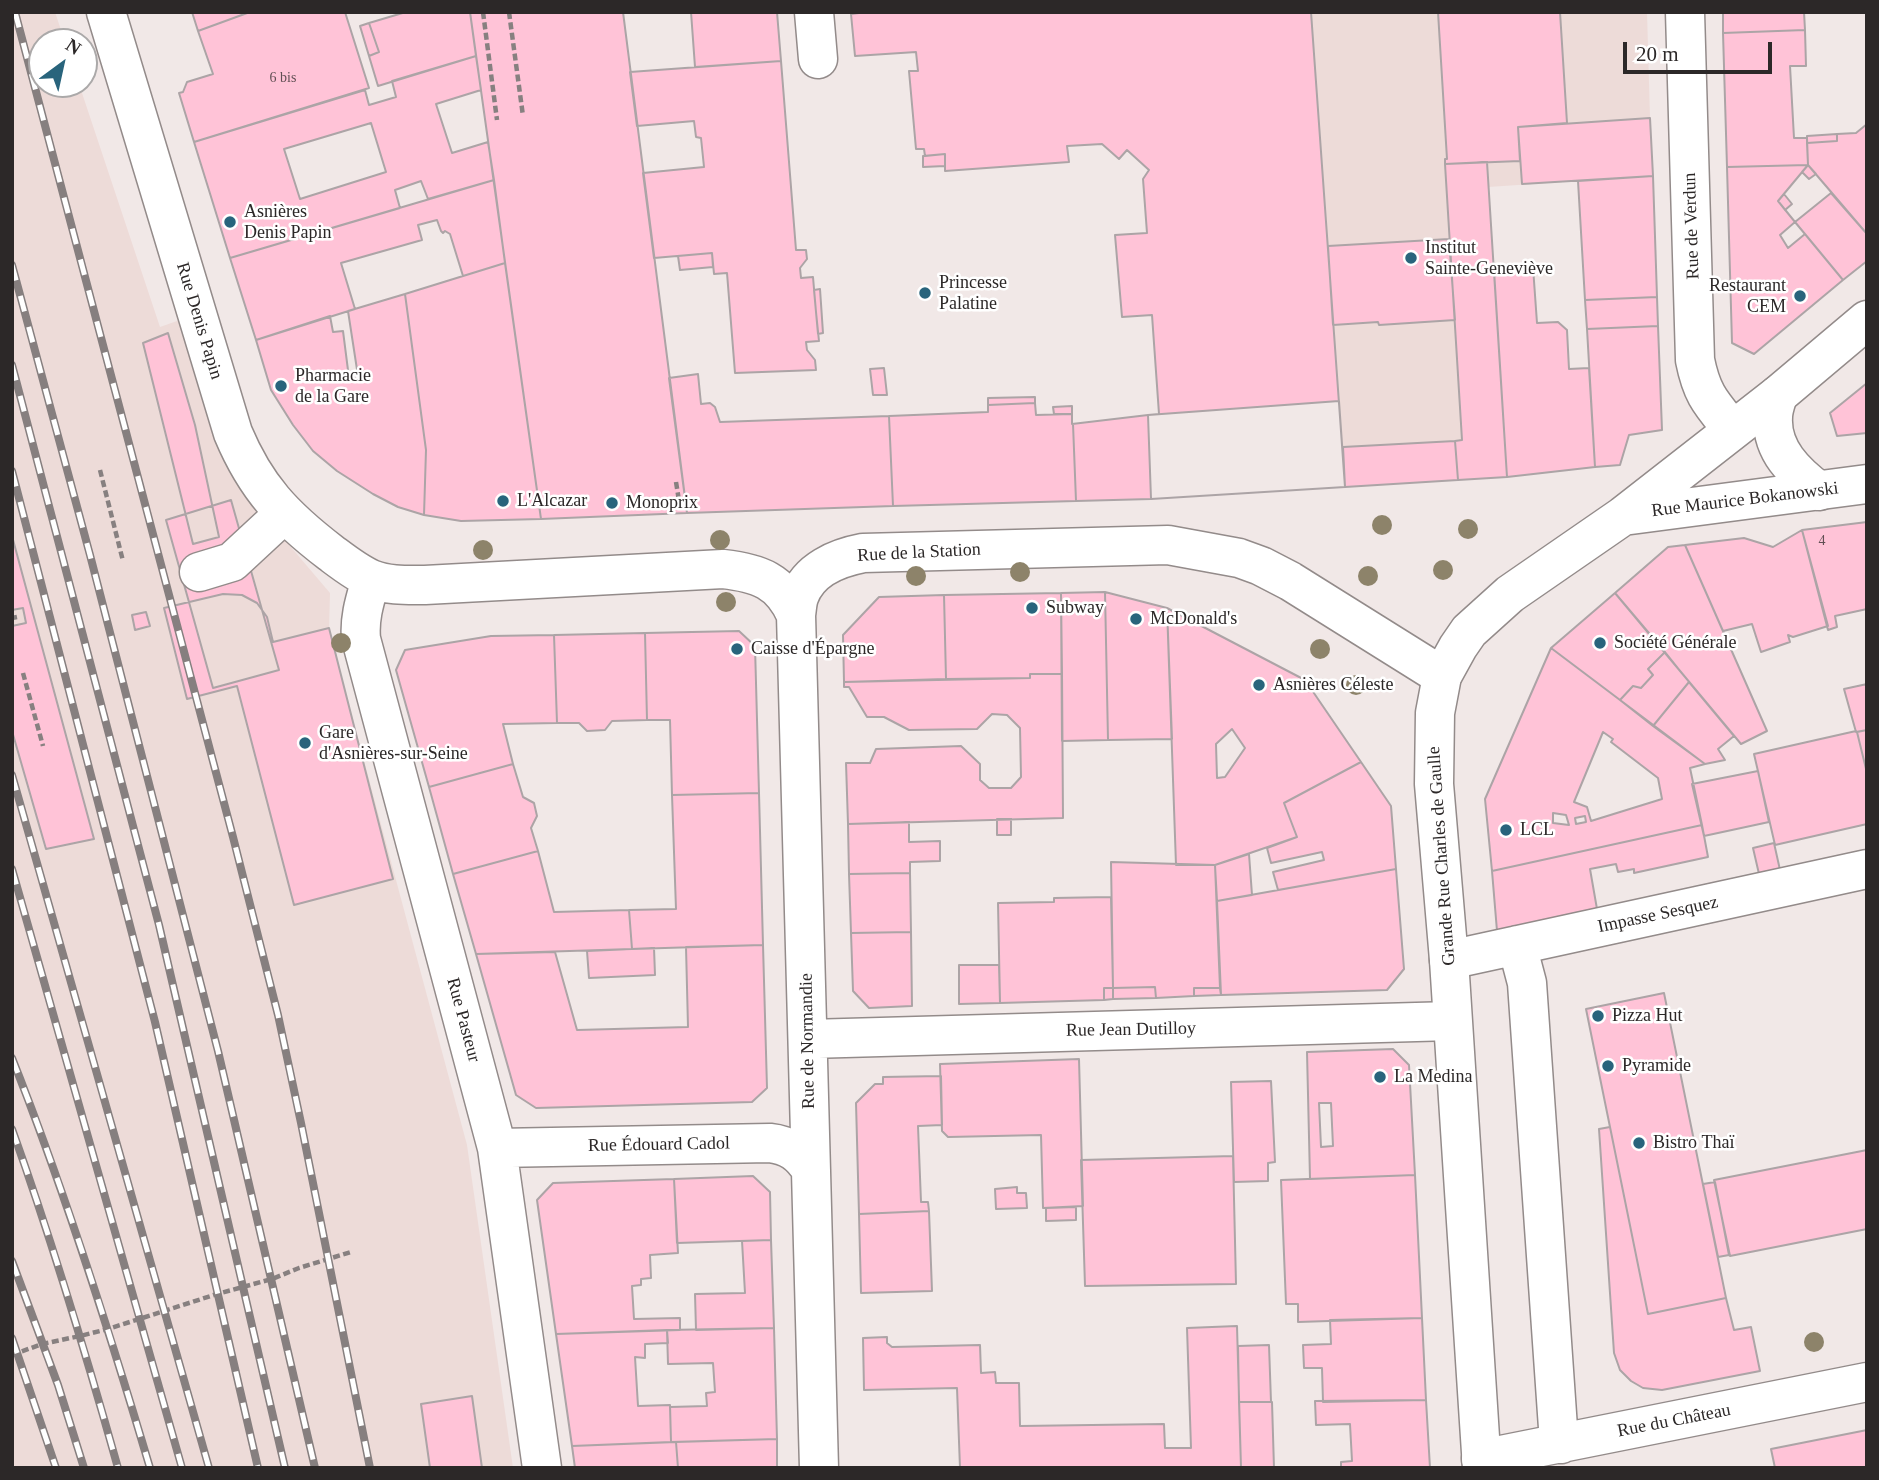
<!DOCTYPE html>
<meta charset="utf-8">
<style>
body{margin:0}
#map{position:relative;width:1879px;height:1480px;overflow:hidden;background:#f1e8e7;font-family:Georgia,serif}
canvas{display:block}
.frame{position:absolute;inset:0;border:14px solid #2c2828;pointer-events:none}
.north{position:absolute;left:28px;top:28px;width:70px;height:70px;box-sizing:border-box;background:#fff;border:2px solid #aba9a9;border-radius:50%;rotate:33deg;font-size:19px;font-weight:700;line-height:28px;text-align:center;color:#2c2828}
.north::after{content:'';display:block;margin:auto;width:24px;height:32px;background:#29647c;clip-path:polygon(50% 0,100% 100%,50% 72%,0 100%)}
.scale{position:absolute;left:1623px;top:42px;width:149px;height:32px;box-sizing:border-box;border:4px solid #2c2828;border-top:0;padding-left:9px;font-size:21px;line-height:24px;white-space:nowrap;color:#2c2828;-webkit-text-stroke:5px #fff;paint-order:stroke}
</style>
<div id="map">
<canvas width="1879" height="1480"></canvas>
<div class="frame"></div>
<div class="north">N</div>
<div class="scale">20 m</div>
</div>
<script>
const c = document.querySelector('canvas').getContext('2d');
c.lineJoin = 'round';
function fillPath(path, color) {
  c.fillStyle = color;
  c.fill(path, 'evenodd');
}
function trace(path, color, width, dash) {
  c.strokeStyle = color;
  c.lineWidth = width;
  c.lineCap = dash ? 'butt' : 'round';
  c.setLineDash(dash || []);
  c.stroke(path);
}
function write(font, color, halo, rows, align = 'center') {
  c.font = font + ' Georgia,serif';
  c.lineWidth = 5;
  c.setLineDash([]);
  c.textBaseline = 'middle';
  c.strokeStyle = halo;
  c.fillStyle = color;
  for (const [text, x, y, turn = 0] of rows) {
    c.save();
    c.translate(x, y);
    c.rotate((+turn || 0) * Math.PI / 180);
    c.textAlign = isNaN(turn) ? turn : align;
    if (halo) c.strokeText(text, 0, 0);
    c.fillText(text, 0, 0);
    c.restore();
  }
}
fillPath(new Path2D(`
 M12,12H55L65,42H42V84H79L160,327L194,315L250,499L330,593L329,630L467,1145L513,1468H12Z
 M1311,12H1647L1650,118L1653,176L1488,187L1507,477L1345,487Z`), '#eddbd8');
const building = new Path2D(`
 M192,12H250L198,31Z
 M250,12H345L369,88L194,142L179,93L183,92L187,82L213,74L198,31Z
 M406,12H470L476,56L378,86L369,56L379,52L369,23Z
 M470,12H623L687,513L541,519Z
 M691,12H777L781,61L695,67Z
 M867,12H1311L1345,487L1151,499L1148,415L1159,414L1152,315L1122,317L1115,235L1147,233L1143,179L1149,170L1127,150L1119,159L1102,144L1067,146L1069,162L945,171V154L925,156L924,149H916L909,71H918L916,52L855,56L851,14Z
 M1438,12H1560L1567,123L1518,127L1520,161L1445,164V159H1447Z
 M1723,12H1804L1805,30L1723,33Z
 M369,23L379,52L369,56L360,26Z
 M1805,30L1806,66H1790L1794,138H1807L1808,165L1727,167L1723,33Z
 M476,56L481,90L436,104L452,153L488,142L494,180L428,199L421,181L395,190L400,208L230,258L194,142L365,90L369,105L396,97L392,81ZM371,123L386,172L300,199L284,149Z
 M781,61L796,250H806L807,259L800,268L801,278L813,277L816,312L819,341L806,342L807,350L815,360L816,370L735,373L727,273L714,274L712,253L654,258L643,173L704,167L701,138L696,137L694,121L637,126L630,72Z
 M1650,118L1653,176L1522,184L1518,127Z
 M1867,124V234L1808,165L1807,143L1837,141V134L1856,133Z
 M1837,134V141L1807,143V136Z
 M945,154V166L923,167V156Z
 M1487,162L1507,477L1458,480L1455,441L1462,440L1445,164Z
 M1808,165L1778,201L1795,222L1780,235L1788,248L1805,234L1843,280L1754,354L1732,343L1727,167Z
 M1808,165L1816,174L1809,179L1802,172Z
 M1653,176L1657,297L1585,300L1578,181Z
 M494,180L505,263L463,276L450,234L445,231L443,233L441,231L437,220L418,225L422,240L341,263L355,309L256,340L230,258Z
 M1831,193L1867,234V261L1843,280L1795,222Z
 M1784,194L1792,204L1785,210L1778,201Z
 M1449,239L1455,320L1379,325L1378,322L1333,325L1328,246Z
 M712,253L713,267L680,270L678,256Z
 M505,263L541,519L461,521L424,515L426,450L405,294Z
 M1533,267L1537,323L1558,322L1567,330L1569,369L1589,368L1595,467L1507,477L1494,270Z
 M820,289L823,333L818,334L814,290Z
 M405,294L426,450L424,515L398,507L373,494L337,471L313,451L293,425L271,390L256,340L330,316L333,332L343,331L349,378L358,376L348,311Z
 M1657,297L1658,326L1587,329L1585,300Z
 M1658,326L1662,430L1629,435L1620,465L1595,467L1587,329Z
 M168,333L195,425L219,537L193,544L143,343Z
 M884,368L887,395H873L870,369Z
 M698,374L701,404L710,403L715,407L720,422L889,416L893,506L687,513L669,378Z
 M1867,383V433L1837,436L1830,413Z
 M1035,397V403L988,405V398Z
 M1339,401L1345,487L1151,499L1148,415Z
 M1035,403L1036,415L1072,414V424H1073L1076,501L893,506L889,416L988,412V405Z
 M1072,406V414H1054L1053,407Z
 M1148,415L1151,499L1076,501L1073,424H1072Z
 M1455,441L1458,480L1345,487L1343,447Z
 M231,500L279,670L213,688L166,520Z
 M1867,522V609L1835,616L1837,627L1828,630L1802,530Z
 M1802,530L1828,626L1793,637L1788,635L1790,642L1761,652L1752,624L1723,631L1685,545L1744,538L1773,547Z
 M12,536L94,839L46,849L12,731Z
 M1685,545L1767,731L1741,744L1615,593L1668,547Z
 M1105,592L1167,608L1172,739L1108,740Z
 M1105,592L1108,740L1062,741L1061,593Z
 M1061,593L1062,674H1030V678L946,679L944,595Z
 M1615,593L1665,652L1648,669L1653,675L1641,688L1633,686L1620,700L1551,648Z
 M223,594L242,595L257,603L267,617L273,642L329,628L393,879L294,905L237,686L187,699L164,608Z
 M944,595L946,679L844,682L843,635L879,597Z
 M23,608L26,623L12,626V610Z
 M1167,608L1305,680L1361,762L1284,803L1297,837L1215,865H1176ZM1232,729L1245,748L1225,777L1217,778L1216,744Z
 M146,612L150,626L135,630L132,615Z
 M739,631L755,646L759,793L672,795L670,720H647L645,633Z
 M645,633L647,720L612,721L605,730L587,731L579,723H557L554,635Z
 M554,635L557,723L503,724L513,764L429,787L396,670L405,650L491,636Z
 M1551,648L1705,764L1690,768L1702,825L1492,871L1485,799ZM1603,732L1613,739L1611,742L1658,778L1662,799L1591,821L1587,807L1574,802ZM1553,813L1566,815L1569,825L1553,823ZM1585,816L1586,822L1576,824L1575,818Z
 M1665,652L1689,682L1653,726L1620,700L1633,686L1641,688L1653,675L1648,669Z
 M1030,674H1062L1063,818L848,824L846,763H870L876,749L961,746L980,764V780L989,788H1011L1021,777L1020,728L1007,715L992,714L977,729L909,730L884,717H867L849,687H844V682L1030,678Z
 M1689,682L1734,736L1718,749L1725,760L1705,764L1653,726Z
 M1867,684V730L1856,732L1844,689Z
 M1867,730V773L1857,732Z
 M1856,731L1857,732L1867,773V824L1775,845L1754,754Z
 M1361,762L1391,806L1396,869L1278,890L1273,872L1324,860L1322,852L1271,863L1267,848L1297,837L1284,803Z
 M513,764L523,797L534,803L537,816L531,828L538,851L453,874L429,787Z
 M1758,771L1769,822L1704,836L1692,784Z
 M759,793L763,945L632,949L629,910L676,909L672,795Z
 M997,819H1011V835H997Z
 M909,822V842L940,841V861L910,862V873L849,874L848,824Z
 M1702,825L1708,857L1634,873V869L1618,872L1616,864L1590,869L1597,909L1497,931L1492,871Z
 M1774,843L1780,870L1759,874L1753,848Z
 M538,851L554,912L629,910L632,949L476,954L453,874Z
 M1249,854L1252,895L1217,901L1215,865Z
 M1111,862L1215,865L1220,988H1194V996L1156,998L1155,987L1113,988Z
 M1396,869L1404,969L1387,990L1221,995L1217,901Z
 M910,873L911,932L851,933L849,874Z
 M1111,897L1113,988H1104V1000L1000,1003L998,903L1054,902V898Z
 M911,932L912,1006L869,1008L853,991L851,933Z
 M763,945L767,1088L752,1102L536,1108L516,1095L476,954L555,952L577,1030L688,1027L686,947Z
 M654,948L655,975L589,978L587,951Z
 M959,965H999L1000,1003L959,1004Z
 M1155,987L1156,998L1113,999V988Z
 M1104,988H1113V999L1104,1000Z
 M1194,988H1220L1221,995L1194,996Z
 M1664,993L1726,1298L1648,1314L1586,1009Z
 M1393,1049L1409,1065L1415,1175L1310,1179L1307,1052ZM1319,1103H1331L1333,1146L1321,1147Z
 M1079,1059L1083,1206L1043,1208L1041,1135L948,1137L942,1131L940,1064Z
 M941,1076L942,1125L918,1126L921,1202H928L929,1211L859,1214L856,1103L875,1084H883V1077Z
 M1271,1081L1275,1162L1268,1163V1181L1234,1182L1231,1082Z
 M1610,1127L1648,1314L1726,1298L1734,1330L1751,1327L1760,1371L1662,1390L1643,1388L1631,1381L1620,1370L1614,1353L1599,1129Z
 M1867,1150V1229L1730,1256L1714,1180Z
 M1233,1156L1236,1284L1085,1286L1081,1160Z
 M1415,1175L1422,1318L1298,1322V1304H1286L1281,1180Z
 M753,1176L770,1192L771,1240L677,1243L674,1179Z
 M674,1179L678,1253L650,1255L651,1278L641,1279V1285L632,1286L634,1319L680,1318V1330L556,1334L537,1200L553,1183Z
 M1715,1182L1729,1255L1718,1257L1703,1184Z
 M1017,1187V1193H1026L1027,1208L996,1209L995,1189Z
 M1076,1207V1220L1046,1221V1208Z
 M929,1211L932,1291L861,1293L859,1214Z
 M771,1240L774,1328L696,1330L695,1294L745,1293L742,1241Z
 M1422,1318L1426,1400L1323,1402L1322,1368H1304L1303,1345L1331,1344L1330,1320Z
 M1237,1326L1241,1468H960L957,1388L864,1390L863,1338L887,1337V1343L892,1347L980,1345L981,1373L995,1372L996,1383H1019L1020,1426L1164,1424L1165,1448H1191L1187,1328Z
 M774,1328L777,1439L671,1442L670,1407L707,1406L706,1393L715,1392L713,1363L668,1364L667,1330Z
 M667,1330L668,1343L645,1344V1358L635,1357L638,1406L670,1405L671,1442L572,1446L556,1334Z
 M1269,1345L1271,1402H1239L1238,1346Z
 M472,1396L482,1468H430L421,1404Z
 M1426,1400L1430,1468H1341V1462L1352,1461L1350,1424L1316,1425L1315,1401Z
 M1239,1402H1272L1274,1468H1241Z
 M1867,1430V1468H1775L1771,1449Z
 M777,1439V1468H678L676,1442Z
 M676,1442L678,1468H575L572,1446Z`);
fillPath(building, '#ffc3d7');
trace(building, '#aca4a6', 2);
const minor = new Path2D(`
 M106,12L233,433C256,488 284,517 331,553C343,562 357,573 371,579C388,586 408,585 425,585L723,569C759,573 781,581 796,615
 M814,12L818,59
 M1685,12L1695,360C1702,395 1711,403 1732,429
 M1778,395C1776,402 1773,410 1773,417C1771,450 1795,473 1819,491
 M199,572L232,562L273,524
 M371,579C365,600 359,618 361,639L497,1148L542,1468
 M1517,945L1527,983L1558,1428L1561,1444
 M1449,960L1867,869
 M809,1039L1452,1021
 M497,1148L770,1143C789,1145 801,1154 811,1170
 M1481,1459L1867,1382
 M819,1468L796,615C797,609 797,603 799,597C808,570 837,558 863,553L1168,545L1239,558L1261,566L1290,581L1442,676`);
const major = new Path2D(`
 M1623,516L1867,484
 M1482,1468L1449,960L1434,784L1435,713L1442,676L1458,647L1469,631L1510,594L1623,516L1778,395L1867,320`);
trace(minor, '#938b8a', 41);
trace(major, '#938b8a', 41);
trace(new Path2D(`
 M483,12L497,120
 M509,12L523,116
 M100,470L123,561
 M676,482L681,513
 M12,618L17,617
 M23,673L43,746
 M12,1355L42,1344L80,1336L108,1329L217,1294L272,1279L299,1268L351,1252`), '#878080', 4.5, [7, 3.5]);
trace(minor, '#fff', 38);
trace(major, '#fff', 38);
const rail = new Path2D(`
 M15,12L233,837L278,1015L301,1123L370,1468
 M12,265L90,555L218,1051L315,1468
 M12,365L159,925L285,1468
 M12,471L155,1022L258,1468
 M12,775L209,1468
 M12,869L182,1468
 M12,1058C65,1192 109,1330 150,1468
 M12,1129C52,1241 86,1354 118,1468
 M12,1261L58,1385L84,1468
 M12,1338L56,1468`);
trace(rail, '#867f7f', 8);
trace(rail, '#fff', 5, [16]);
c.fillStyle = '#8d836a';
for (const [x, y] of [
 [1382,525],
 [1468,529],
 [720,540],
 [483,550],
 [1443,570],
 [1020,572],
 [916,576],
 [1368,576],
 [726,602],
 [341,643],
 [1320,649],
 [1356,685],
 [1814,1342]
]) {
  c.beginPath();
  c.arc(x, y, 10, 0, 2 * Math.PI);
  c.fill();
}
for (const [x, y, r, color] of [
 [230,222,7,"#29647c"],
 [1411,258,7,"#29647c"],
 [925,293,7,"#29647c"],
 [1800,296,7,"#29647c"],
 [281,386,7,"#29647c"],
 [503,501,7,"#29647c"],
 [612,503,7,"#29647c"],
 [1032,608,7,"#29647c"],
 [1136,619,7,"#29647c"],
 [1600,643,7,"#29647c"],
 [737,649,7,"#29647c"],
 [1259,685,7,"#29647c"],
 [305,743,7,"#29647c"],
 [1506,830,7,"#29647c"],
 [1598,1016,7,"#29647c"],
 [1608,1066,7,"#29647c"],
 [1380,1077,7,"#29647c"],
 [1639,1143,7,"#29647c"]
]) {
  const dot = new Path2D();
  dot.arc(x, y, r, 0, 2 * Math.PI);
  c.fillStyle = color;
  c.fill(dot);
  trace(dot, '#fff', 2.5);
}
write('14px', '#614f54', null, [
 ["6 bis",283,78],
 ["4",1822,541]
]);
write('18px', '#2c2828', '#fff', [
 ["Asnières",244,212],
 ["Denis Papin",244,233],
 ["Institut",1425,248],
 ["Sainte-Geneviève",1425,269],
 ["Princesse",939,283],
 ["Palatine",939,304],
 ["Restaurant",1786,286,"right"],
 ["CEM",1786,307,"right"],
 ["Pharmacie",295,376],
 ["de la Gare",295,397],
 ["L'Alcazar",517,501],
 ["Monoprix",626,503],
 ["Subway",1046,608],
 ["McDonald's",1150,619],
 ["Société Générale",1614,643],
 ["Caisse d'Épargne",751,649],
 ["Asnières Céleste",1273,685],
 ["Gare",319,733],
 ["d'Asnières-sur-Seine",319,754],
 ["LCL",1520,830],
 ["Pizza Hut",1612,1016],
 ["Pyramide",1622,1066],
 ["La Medina",1394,1077],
 ["Bistro Thaï",1653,1143]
], 'left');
write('18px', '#2c2828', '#fff', [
 ["Rue de Verdun",1692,226,-92],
 ["Rue Denis Papin",199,321,73],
 ["Rue Maurice Bokanowski",1745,500,-7],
 ["Rue de la Station",919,553,-3],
 ["Grande Rue Charles de Gaulle",1442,856,-94],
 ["Impasse Sesquez",1658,915,-12],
 ["Rue Pasteur",463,1020,75],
 ["Rue Jean Dutilloy",1131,1030,-1],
 ["Rue de Normandie",808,1041,-91],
 ["Rue Édouard Cadol",659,1145,-1],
 ["Rue du Château",1674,1421,-11]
]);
</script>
